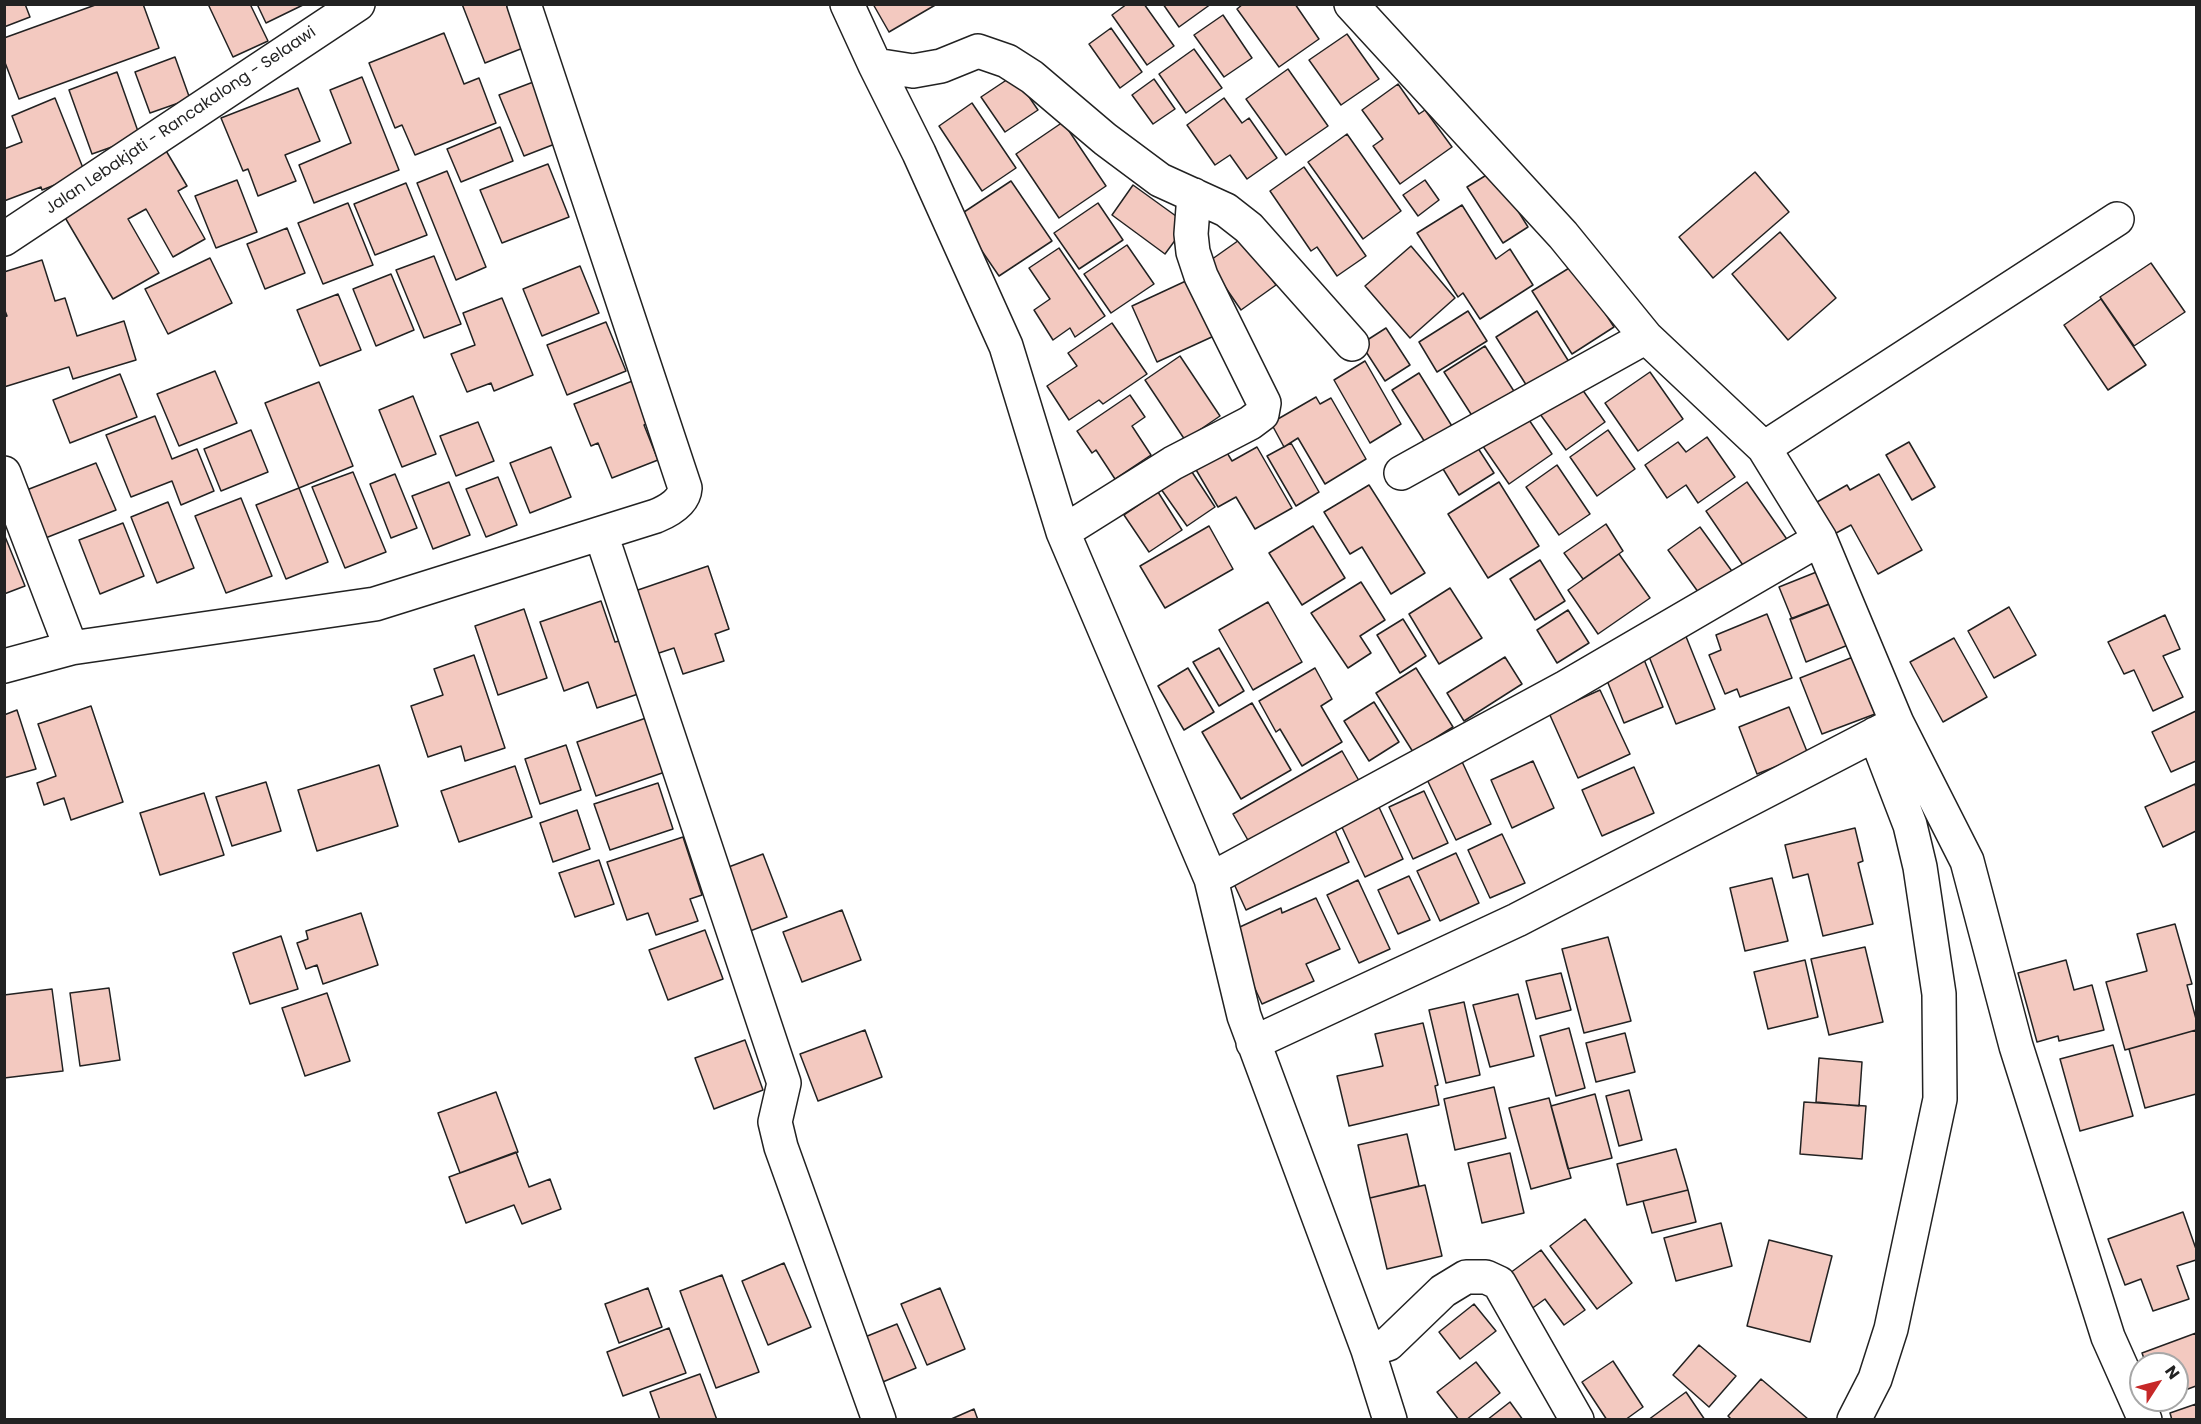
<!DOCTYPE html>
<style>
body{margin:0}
#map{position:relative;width:2201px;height:1424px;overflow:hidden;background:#fff;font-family:Poppins,sans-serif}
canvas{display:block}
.frame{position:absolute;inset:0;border:6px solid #222;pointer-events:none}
.north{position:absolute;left:2129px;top:1352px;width:60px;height:60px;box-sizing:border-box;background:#fff;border:2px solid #a7a7a7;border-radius:50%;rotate:54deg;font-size:16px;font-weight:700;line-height:24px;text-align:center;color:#222}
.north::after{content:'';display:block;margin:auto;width:21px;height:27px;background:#c62828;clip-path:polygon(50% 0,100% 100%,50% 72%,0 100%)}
</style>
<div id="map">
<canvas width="2201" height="1424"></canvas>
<div class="frame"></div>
<div class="north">N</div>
</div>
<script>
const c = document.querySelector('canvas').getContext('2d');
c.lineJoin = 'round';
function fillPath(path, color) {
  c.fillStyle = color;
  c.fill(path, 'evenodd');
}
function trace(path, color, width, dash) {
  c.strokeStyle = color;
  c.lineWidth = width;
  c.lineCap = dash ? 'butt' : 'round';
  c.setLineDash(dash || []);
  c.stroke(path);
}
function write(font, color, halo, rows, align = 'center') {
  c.font = font + ' Poppins,sans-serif';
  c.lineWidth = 4.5;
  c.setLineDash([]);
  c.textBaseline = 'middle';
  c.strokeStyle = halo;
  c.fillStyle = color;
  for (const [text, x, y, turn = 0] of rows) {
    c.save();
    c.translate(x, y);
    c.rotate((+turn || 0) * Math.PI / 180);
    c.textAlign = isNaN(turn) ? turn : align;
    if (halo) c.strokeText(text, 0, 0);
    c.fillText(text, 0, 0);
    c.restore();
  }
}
const building = new Path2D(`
 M4,4H25L30,17L4,27Z
 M98,4H143L159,48L19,99L4,60V38Z
 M208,4H250L268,41L233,57Z
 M257,4H305L266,23Z
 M462,4H506L523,48L485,63Z
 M873,4H937L889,32Z
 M1127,4H1144L1174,46L1147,65L1112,15Z
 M1163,4H1211L1179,27Z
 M1243,4H1295L1319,39L1279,67L1237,9Z
 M1223,15L1252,58L1224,77L1194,35Z
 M1111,28L1142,72L1120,88L1089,44Z
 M444,33L464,84L479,78L496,123L415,155L402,125L395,128L369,63Z
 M1347,34L1379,79L1341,105L1309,60Z
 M1194,49L1222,88L1186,113L1159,74Z
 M175,57L190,99L150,113L135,72Z
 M1288,69L1328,126L1286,155L1246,99Z
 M117,72L140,137L92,154L69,90Z
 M1014,75L1038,110L1005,132L981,97Z
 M362,77L399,170L314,203L299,165L351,143L330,90Z
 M1154,79L1175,109L1153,124L1132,95Z
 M536,81L560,142L524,156L499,95Z
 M1398,84L1419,114L1425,110L1452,147L1400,184L1373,146L1383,139L1362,110Z
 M298,88L320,141L285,155L296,181L258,196L248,169L243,171L221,118Z
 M55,98L85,173L42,190L41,187L4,201V149L22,142L12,116Z
 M1224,98L1242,123L1249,118L1277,158L1247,179L1230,155L1215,165L1187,125Z
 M972,103L1016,168L982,191L939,126Z
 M1063,122L1106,186L1059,218L1016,154Z
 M500,127L513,161L461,182L447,149Z
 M1347,134L1401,211L1363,239L1308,162Z
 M165,149L187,186L178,191L205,239L173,257L146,209L128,219L159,273L113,299L60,209Z
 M548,164L569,217L502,243L480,190Z
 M1304,167L1366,256L1337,276L1317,247L1311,251L1270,191Z
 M447,171L486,267L456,280L417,183Z
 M1493,171L1528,227L1503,243L1467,187Z
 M1755,172L1789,212L1713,278L1679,237Z
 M237,180L257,232L216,248L195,196Z
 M1425,180L1439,200L1418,216L1403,195Z
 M1011,181L1052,241L999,276L958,216Z
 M406,183L427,235L375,255L354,204Z
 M1133,185L1187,224L1165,254L1112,215Z
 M348,203L373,265L323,284L298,223Z
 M1098,203L1123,240L1079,269L1054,233Z
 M1462,205L1496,259L1510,249L1533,285L1480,319L1463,293L1458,297L1417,233Z
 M287,228L305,273L265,289L247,244Z
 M1780,232L1836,298L1788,340L1732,274Z
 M1242,238L1276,285L1241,310L1208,262Z
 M1127,245L1154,284L1111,313L1084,274Z
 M1411,246L1455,298L1410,338L1365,286Z
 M1059,248L1105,316L1075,337L1070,328L1053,340L1034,310L1050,299L1029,268Z
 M434,256L461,324L424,338L396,270Z
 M210,258L232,303L168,334L145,289Z
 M42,260L55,301L65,298L77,336L124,321L136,360L73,379L69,367L4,387V317L7,316L4,308V272Z
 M2151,263L2185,312L2134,346L2100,297Z
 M1574,265L1614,327L1572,354L1532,291Z
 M580,266L599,313L542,336L523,289Z
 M391,274L414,330L376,346L353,289Z
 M1188,280L1214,336L1157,362L1132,306Z
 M338,294L361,350L320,366L297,310Z
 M502,298L533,375L494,391L491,383L467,392L451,354L475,345L463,313Z
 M2101,299L2146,365L2108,390L2064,325Z
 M1468,311L1487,341L1437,372L1419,342Z
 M1537,311L1571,365L1530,391L1496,337Z
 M606,322L626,371L567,395L547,345Z
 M1112,323L1147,374L1103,404L1099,400L1069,420L1047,386L1077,366L1068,353Z
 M1386,328L1410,365L1385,381L1361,344Z
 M1485,346L1519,399L1478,425L1444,372Z
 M1180,356L1220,416L1185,440L1145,380Z
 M1365,361L1401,424L1370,443L1334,380Z
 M215,371L237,423L179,446L157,394Z
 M1650,372L1683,419L1638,451L1605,403Z
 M1419,373L1455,431L1428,447L1392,390Z
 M120,374L137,417L70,443L53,400Z
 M1575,379L1605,422L1566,450L1535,407Z
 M635,380L651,422L644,425L658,460L612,478L598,443L591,446L574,404Z
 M319,382L353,466L299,488L265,403Z
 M1130,395L1145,417L1132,426L1151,455L1115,479L1096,450L1092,453L1077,431Z
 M413,396L436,454L402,467L379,410Z
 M1316,397L1320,404L1331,398L1366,459L1325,484L1298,438L1284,447L1271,423Z
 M1521,408L1552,454L1509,484L1478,439Z
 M155,416L172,459L197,449L214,491L181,505L172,481L131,497L106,435Z
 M478,422L494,461L456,476L440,436Z
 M251,430L268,472L221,491L204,449Z
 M1608,430L1635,469L1597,496L1570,457Z
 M1707,437L1735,477L1698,503L1686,485L1667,498L1645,465L1678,442L1686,452Z
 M1474,442L1494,473L1459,495L1440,464Z
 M1909,442L1935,487L1912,500L1886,455Z
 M1291,443L1319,492L1296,506L1267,456Z
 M551,447L571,497L530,513L510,463Z
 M1257,447L1292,508L1255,529L1236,497L1218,507L1195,468L1226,451L1232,461Z
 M96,463L116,510L43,539L24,491Z
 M1557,465L1590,514L1559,535L1526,487Z
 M1190,469L1215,507L1187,526L1161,489Z
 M353,472L386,552L345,568L312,487Z
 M395,474L417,528L391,538L370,484Z
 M1879,474L1922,550L1878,574L1851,525L1827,538L1810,506L1847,485L1850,490Z
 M498,477L517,525L486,537L466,489Z
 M449,482L470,535L433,549L412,496Z
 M1499,482L1539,546L1488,578L1448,514Z
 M1747,482L1793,548L1751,577L1706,511Z
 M1369,485L1425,573L1391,594L1362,547L1350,554L1324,512Z
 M299,488L328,562L286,579L256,505Z
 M1158,492L1182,530L1149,552L1124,515Z
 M241,498L272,576L226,593L195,516Z
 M168,502L194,568L157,583L131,517Z
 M123,523L144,576L100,594L79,540Z
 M1606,524L1623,551L1583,579L1564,553Z
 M1209,526L1233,569L1165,608L1140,566Z
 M1313,526L1345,578L1302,605L1269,553Z
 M1700,527L1734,574L1701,596L1668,550Z
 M4,534L25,586L4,594Z
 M1619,554L1650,598L1598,634L1568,590Z
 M1540,560L1565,601L1535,620L1510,579Z
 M708,566L729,629L715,634L724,661L683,674L674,648L656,654L635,591Z
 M1829,567L1842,599L1792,619L1779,587Z
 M1361,582L1385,620L1360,636L1371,653L1348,668L1311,613Z
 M1450,588L1482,638L1439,664L1409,614Z
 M1842,599L1858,641L1806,662L1790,619Z
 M601,601L615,642L624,640L641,693L597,708L588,682L564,691L540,622Z
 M1268,602L1302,662L1253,690L1219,630Z
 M2009,607L2036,655L1994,678L1968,631Z
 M524,609L547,678L498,695L475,626Z
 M1568,610L1589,643L1557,663L1537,630Z
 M1767,614L1792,678L1740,697L1737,689L1725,694L1709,655L1721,650L1716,635Z
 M2165,615L2180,649L2163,656L2183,697L2153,711L2134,670L2124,674L2108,642Z
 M1403,619L1426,656L1400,673L1377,635Z
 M1685,634L1715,709L1676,724L1646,649Z
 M1954,638L1987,697L1943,722L1910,662Z
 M1219,648L1244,691L1219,706L1193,662Z
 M1641,652L1663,707L1624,723L1602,668Z
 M474,655L505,748L465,761L461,746L428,757L411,706L443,695L434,669Z
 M1505,657L1522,684L1464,721L1447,693Z
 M1853,657L1875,714L1822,734L1800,678Z
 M1188,668L1214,712L1184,730L1158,686Z
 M1315,668L1332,699L1321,706L1342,742L1302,766L1280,729L1276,732L1259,701Z
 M1416,668L1453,727L1413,752L1376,693Z
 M1600,690L1630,754L1578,778L1549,713Z
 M1374,702L1399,742L1369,761L1344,721Z
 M1252,703L1291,770L1241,799L1202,732Z
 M91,706L123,802L71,820L64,798L44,805L37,783L56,776L38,724Z
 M1789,707L1808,754L1757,774L1739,727Z
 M17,710L36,769L4,778V715Z
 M2196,711V761L2171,772L2152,732Z
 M646,718L665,772L596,796L577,742Z
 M566,745L581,790L540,804L525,759Z
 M1342,751L1362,786L1253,849L1233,814Z
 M1458,753L1491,824L1456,840L1422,769Z
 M1533,761L1554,808L1512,828L1491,780Z
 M379,765L398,826L317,851L298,790Z
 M515,766L532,817L459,842L441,791Z
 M1634,767L1654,813L1602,836L1582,790Z
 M266,782L281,831L232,846L216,797Z
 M658,783L673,829L610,850L594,804Z
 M2195,784L2196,788V831L2163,847L2145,807Z
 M1424,791L1448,843L1413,859L1389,807Z
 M204,793L224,855L160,875L140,813Z
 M1378,805L1403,859L1365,877L1340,823Z
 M577,810L590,849L553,862L540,823Z
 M1333,826L1349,862L1246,910L1229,873Z
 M1855,828L1863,861L1858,863L1873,924L1823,936L1808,874L1793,878L1785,845Z
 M1502,834L1525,883L1490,898L1468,850Z
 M683,837L702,895L690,899L698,921L656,935L648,913L627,920L607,862Z
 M1456,853L1479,903L1440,921L1417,871Z
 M763,854L787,917L750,931L726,868Z
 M599,860L614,904L575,917L559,873Z
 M1409,876L1430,920L1398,934L1378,890Z
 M1772,878L1788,941L1745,951L1730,888Z
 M1358,880L1390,949L1359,963L1327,895Z
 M1316,898L1340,949L1306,964L1314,981L1262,1004L1229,932L1281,908L1282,913Z
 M842,910L861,960L802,982L783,932Z
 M361,913L378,965L323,984L317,965L306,969L297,943L308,939L306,931Z
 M2175,924L2192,984L2187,985L2196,1019V1030L2125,1050L2106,982L2147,971L2137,934Z
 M705,930L723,979L668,1000L649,950Z
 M281,936L298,989L250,1004L233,953Z
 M1608,937L1631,1021L1584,1033L1562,949Z
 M1865,947L1883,1022L1829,1035L1811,959Z
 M1805,960L1818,1017L1768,1029L1754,972Z
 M2066,960L2074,990L2092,985L2104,1030L2059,1041L2058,1036L2037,1042L2018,973Z
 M1561,973L1571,1010L1536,1019L1526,981Z
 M109,988L120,1060L80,1066L70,993Z
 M52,989L63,1071L4,1078V995Z
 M327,993L350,1061L305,1076L282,1008Z
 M1518,994L1534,1056L1490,1067L1473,1005Z
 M1464,1002L1480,1075L1446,1083L1429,1010Z
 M1423,1023L1438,1085L1435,1086L1439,1105L1349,1126L1337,1076L1383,1066L1375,1034Z
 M1569,1028L1585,1088L1556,1096L1540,1036Z
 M865,1030L882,1077L818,1101L800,1054Z
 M2196,1030V1094L2145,1108L2129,1049Z
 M1625,1033L1635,1072L1596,1082L1586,1043Z
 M745,1040L763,1090L714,1109L695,1058Z
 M2113,1045L2133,1116L2080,1131L2060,1059Z
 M1819,1058L1862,1062L1859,1106L1816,1102Z
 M1494,1087L1506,1138L1455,1150L1444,1099Z
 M1629,1090L1642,1140L1619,1146L1606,1096Z
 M496,1092L518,1152L460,1173L438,1113Z
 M1595,1094L1612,1158L1568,1169L1551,1106Z
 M1549,1098L1571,1178L1531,1189L1509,1108Z
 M1804,1102L1866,1106L1862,1159L1800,1154Z
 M1407,1134L1419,1186L1370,1198L1358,1145Z
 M1676,1149L1688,1190L1627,1205L1617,1164Z
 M516,1152L529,1187L550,1179L561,1209L522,1224L514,1205L466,1223L449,1177Z
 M1510,1153L1524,1213L1482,1223L1468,1163Z
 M1425,1185L1442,1256L1387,1269L1370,1198Z
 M1688,1190L1696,1222L1652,1233L1643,1201Z
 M2183,1212L2196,1249V1260L2177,1266L2189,1299L2153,1311L2141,1279L2125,1285L2108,1239Z
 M1585,1219L1632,1283L1597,1309L1550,1246Z
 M1721,1223L1732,1266L1676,1281L1664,1238Z
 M1769,1240L1832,1256L1810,1342L1747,1326Z
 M1541,1250L1585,1310L1564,1325L1545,1299L1527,1312L1502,1279Z
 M784,1263L811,1327L768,1345L742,1281Z
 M722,1275L759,1372L716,1388L680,1291Z
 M648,1288L662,1327L619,1343L605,1304Z
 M940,1288L965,1349L927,1365L901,1304Z
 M1474,1304L1496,1331L1460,1359L1439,1332Z
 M897,1324L916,1368L878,1384L860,1339Z
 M669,1328L686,1373L623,1396L607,1352Z
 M2196,1333V1386L2177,1393V1364H2146L2142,1353Z
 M1699,1345L1736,1376L1709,1407L1673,1375Z
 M1613,1361L1643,1407L1625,1420H1607L1582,1382Z
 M1476,1362L1500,1393L1466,1420H1459L1437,1392Z
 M700,1374L717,1420H660L650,1392Z
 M1761,1379L1808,1419L1807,1420H1732L1728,1416Z
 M1686,1392L1705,1420H1648Z
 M1510,1402L1523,1420H1487Z
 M2196,1404V1420H2172L2170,1413Z
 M974,1409L978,1420H949Z`);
fillPath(building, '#f3c9c0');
trace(building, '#222', 1.5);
const street = new Path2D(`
 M847,4L875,65L919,153L1006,346L1063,532L1211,879L1244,1016L1368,1350L1390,1420
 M1351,4L1563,235L1646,337L1764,448L1820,539L1897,723L1967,861L2016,1046L2108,1337L2145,1420
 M875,65L913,71L941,66L978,51L1007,61L1032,77L1105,139L1160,180L1226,210L1249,228L1352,344
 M1764,448L2117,219
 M4,473L71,648
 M1401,473L1646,337
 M1063,532L1173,463L1250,423L1262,414L1264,403L1201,276L1193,252L1191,234L1194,195
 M601,534L784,1083L775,1122L781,1147L879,1420
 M4,666L71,648L375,604L656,516C668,511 684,502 685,488L524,4
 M1211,879L1566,687L1820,539
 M1253,1043L1517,920L1897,723
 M1368,1350L1388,1344L1443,1291L1466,1277H1486L1499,1283L1577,1420
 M1854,1420L1875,1379L1891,1329L1940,1099L1939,994L1920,867L1910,825L1875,734`);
const primary = new Path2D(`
 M4,239L358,4`);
trace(street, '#222', 36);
trace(primary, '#222', 36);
trace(street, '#fff', 33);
trace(primary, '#fff', 33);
write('16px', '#222', '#fff', [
 ["Jalan Lebakjati - Rancakalong - Selaawi",181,121,-34]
]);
</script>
